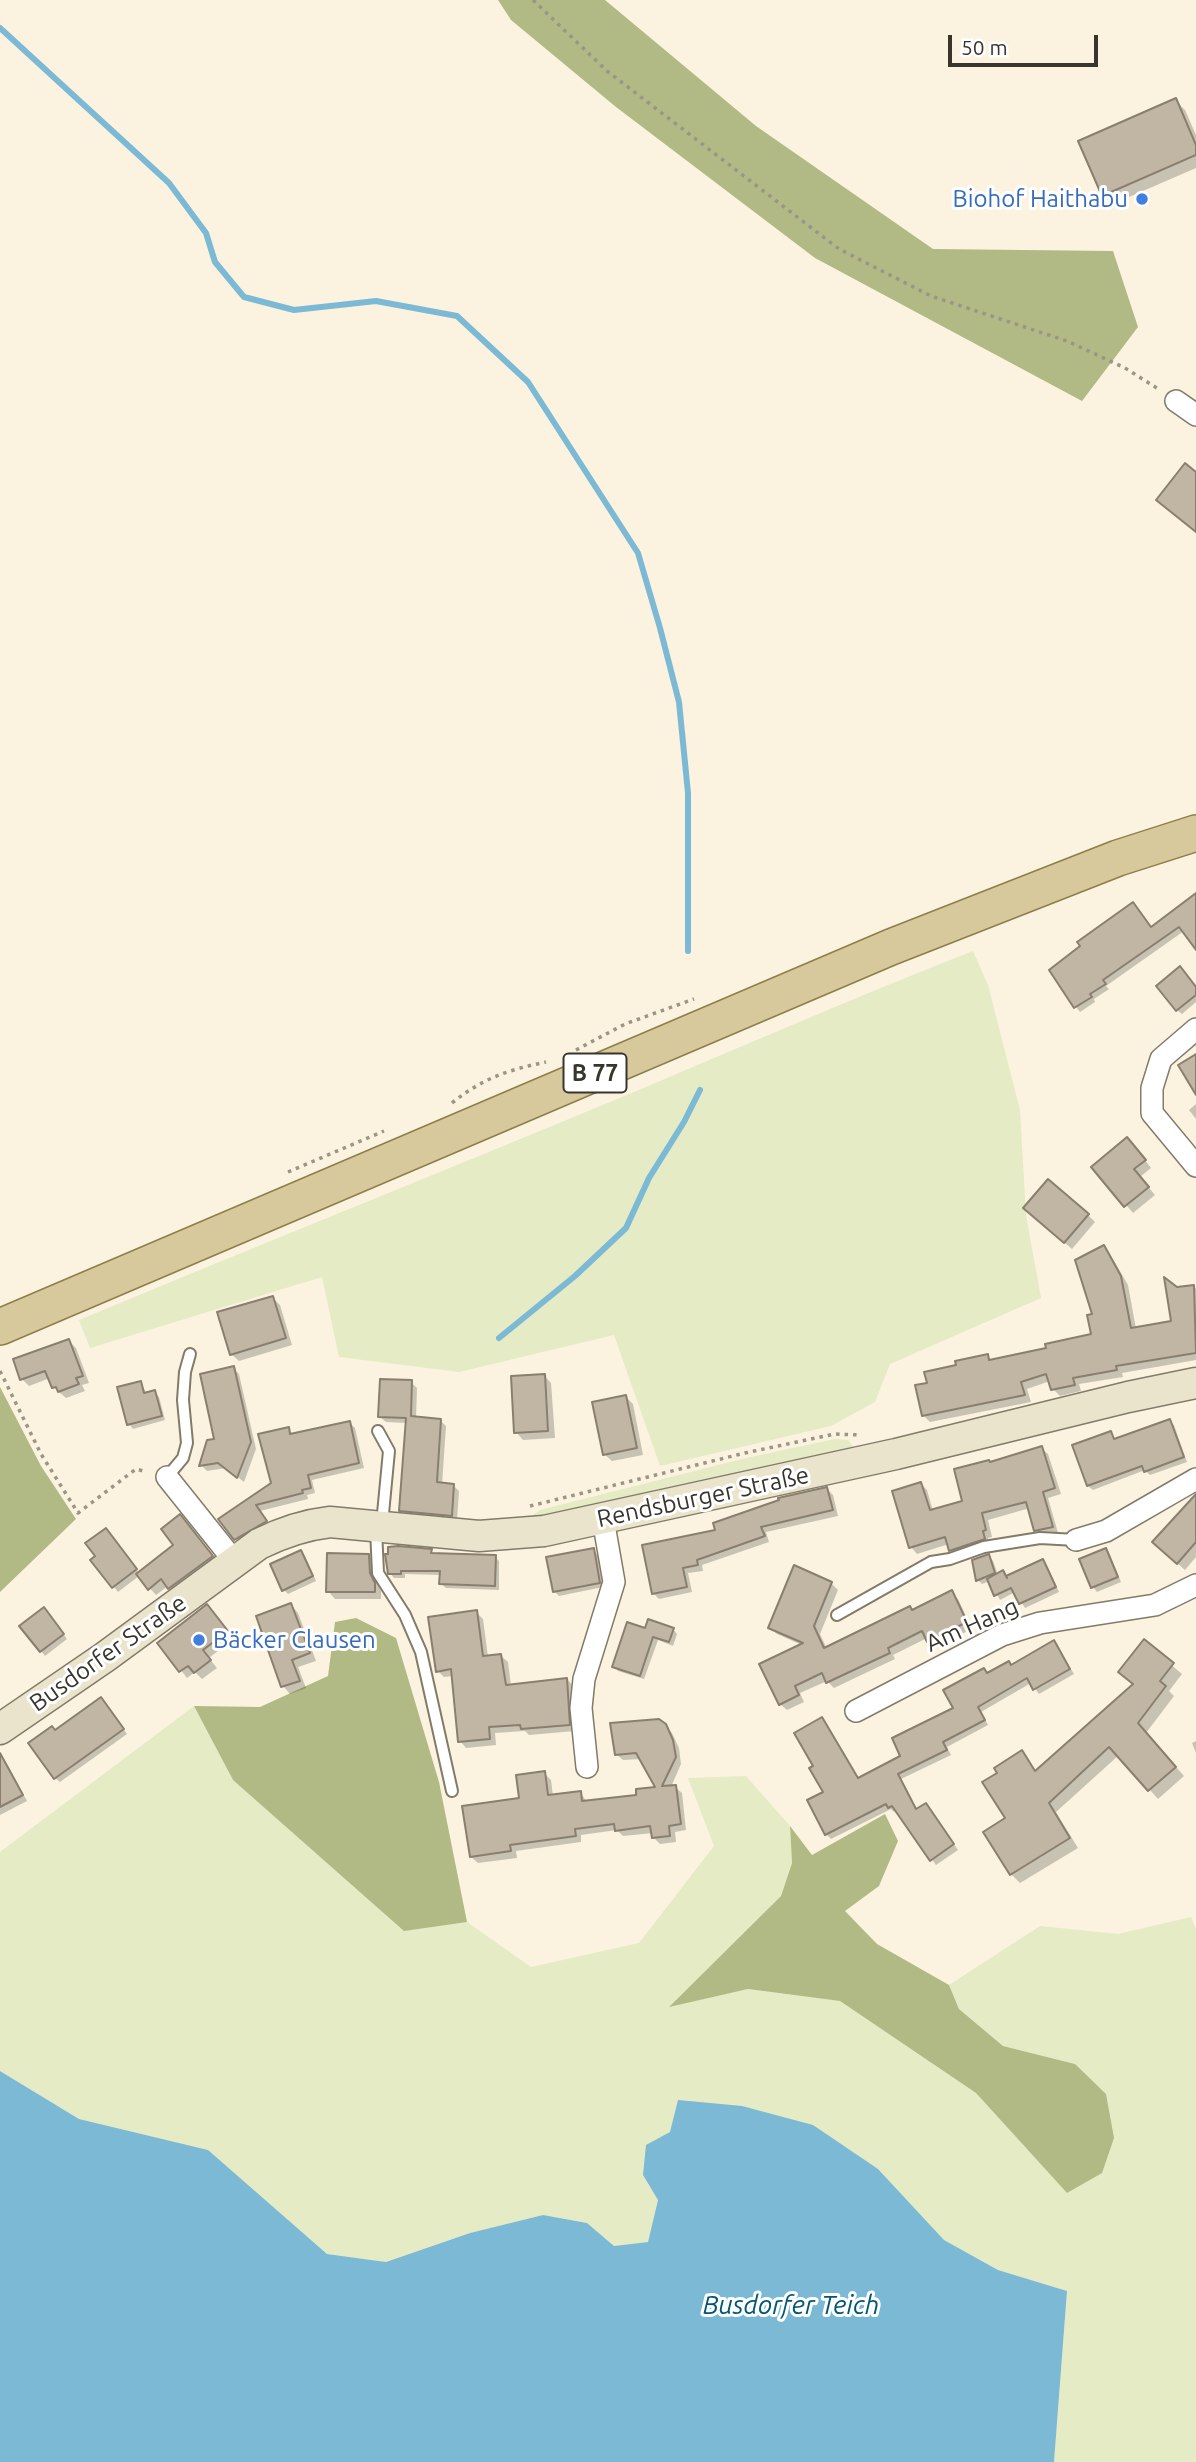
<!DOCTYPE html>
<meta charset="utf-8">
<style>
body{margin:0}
#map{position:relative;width:1196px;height:2462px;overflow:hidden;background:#fbf3df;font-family:Ubuntu,sans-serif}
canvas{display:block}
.scale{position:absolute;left:948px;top:35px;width:150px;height:32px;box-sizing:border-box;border:4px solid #37352d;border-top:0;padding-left:9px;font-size:21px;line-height:24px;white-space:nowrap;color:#37352d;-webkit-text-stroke:5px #fff;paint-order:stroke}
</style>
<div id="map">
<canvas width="1196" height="2462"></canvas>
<div class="scale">50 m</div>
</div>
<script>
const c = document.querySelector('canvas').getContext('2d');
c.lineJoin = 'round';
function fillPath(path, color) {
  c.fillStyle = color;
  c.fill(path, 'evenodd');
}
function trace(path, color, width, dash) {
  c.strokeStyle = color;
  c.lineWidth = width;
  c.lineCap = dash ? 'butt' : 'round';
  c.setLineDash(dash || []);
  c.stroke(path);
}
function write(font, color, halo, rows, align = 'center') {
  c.font = font + ' Ubuntu,sans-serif';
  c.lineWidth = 6;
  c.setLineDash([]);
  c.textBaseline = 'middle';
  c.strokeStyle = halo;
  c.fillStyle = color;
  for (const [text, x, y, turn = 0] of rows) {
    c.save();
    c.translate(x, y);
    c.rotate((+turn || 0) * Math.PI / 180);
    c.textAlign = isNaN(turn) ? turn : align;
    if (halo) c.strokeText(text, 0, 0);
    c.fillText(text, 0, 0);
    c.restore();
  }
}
fillPath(new Path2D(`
 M973,951L988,985L1020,1110L1026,1215L1041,1298L890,1364L875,1402L831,1426L660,1466L614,1335L459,1372L339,1357L322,1277L90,1348L79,1320C251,1248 425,1179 598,1107C723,1055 847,1000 973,951Z
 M835,1439L848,1440L857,1451L526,1520L540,1510L746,1458Z
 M194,1706L233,1780L453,1923L467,1922L531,1967L639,1943L714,1846L688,1778L746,1776L790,1826L792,1863L781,1896L670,2006L748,1989L840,2001L976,2093L1067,2193L1075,2064L1003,2046L959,2009L949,1985L1040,1926L1118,1934L1191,1917L1196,1929V2462H1054L1067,2291L998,2270L944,2240L878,2169L670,2132L643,2175L658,2200L648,2242L614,2246L587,2223L543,2215L470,2233L386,2262L327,2254L207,2150L79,2119L0,2071V1852Z`), '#e4ebc5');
fillPath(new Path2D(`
 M498,0H605L756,126L933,249L1113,251L1138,327L1082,401L815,258L616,107L511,20Z
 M0,1387L41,1466L76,1519L0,1592Z
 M356,1618L396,1638L439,1782L467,1922L404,1931L233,1780L194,1706L260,1707L328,1676L335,1622Z
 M885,1814L898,1841L879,1886L845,1911L877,1944L949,1985L959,2009L1003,2046L1075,2064L1106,2094L1114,2138L1102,2173L1067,2193L976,2093L840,2001L748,1989L669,2007L781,1896L792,1863L790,1826L812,1855Z`), '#b1ba84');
fillPath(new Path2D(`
 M0,2071L79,2119L208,2150L327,2254L386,2262L470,2233L543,2215L587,2223L614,2246L648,2242L658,2200L643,2175L646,2145L670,2132L678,2100L742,2106L813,2125L878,2169L944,2240L998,2270L1067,2291L1054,2462H0Z`), '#7cb9d4');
fillPath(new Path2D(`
 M1175,100L1185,110L1196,135V168L1113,204L1103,195Z
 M1196,902V946L1184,931L1106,986L1109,989L1094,999L1095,1002L1080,1012L1076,1007L1052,970L1083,946L1151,929Z
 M1196,988V1002L1182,1014L1177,1010Z
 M1196,1104V1119L1189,1110Z
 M1134,1146L1151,1168L1140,1177L1155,1195L1133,1213L1094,1167Z
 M1032,1215H1088L1095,1222L1072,1249Z
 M1103,1247L1110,1254L1128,1285L1136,1329L1172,1323L1194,1286L1196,1289V1360L1122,1373L1123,1377L1079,1384L1081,1391L1060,1396L1053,1389L1050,1381L1027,1389L1031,1402L930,1422L923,1415L929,1384L958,1366L987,1356L992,1361L1048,1349L1093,1336Z
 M273,1298L280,1305L292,1345L239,1361L231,1354Z
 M69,1341L76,1348L89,1383L82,1385L85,1391L66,1398L53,1387L50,1378L29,1386L22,1379Z
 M233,1368L239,1374L256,1449L244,1482L226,1468L207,1471L201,1465L216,1440Z
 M544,1375L551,1383L555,1438L523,1440L516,1432Z
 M411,1382L417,1388L416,1419L440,1420L446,1426L442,1485H453L459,1491L457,1521L406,1516L401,1510L407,1423L386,1422L380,1417Z
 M141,1383L147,1394L154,1392L159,1397L165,1420L133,1429L129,1424Z
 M626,1397L633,1404L643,1455L612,1461L604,1454Z
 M1169,1421L1174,1425L1187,1462L1150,1475L1145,1470L1093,1490L1088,1486L1074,1446L1110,1433L1116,1440Z
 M349,1422L355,1428L364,1468L312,1480L315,1493L307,1495L308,1499L260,1511L271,1527L241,1545L220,1520L273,1484L288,1429L294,1435Z
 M1041,1448L1048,1454L1061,1494L1048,1498L1058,1533L1042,1537L1036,1530L1030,1508L988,1520L992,1537L988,1538L990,1545L957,1557L951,1550L949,1544L917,1554L911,1547L921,1484L927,1490L933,1511L964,1503L991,1464Z
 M827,1489L833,1495L838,1516L766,1532L769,1542L702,1565L703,1571L688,1573L692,1592L659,1599L653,1593L718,1531Z
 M1196,1506V1557L1185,1570L1161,1549Z
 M187,1523L219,1564L177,1595L168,1586L156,1595L139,1576L118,1592L93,1560L110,1534L140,1574L176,1545Z
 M593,1550L598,1555L603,1587L559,1596L554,1591Z
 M1106,1550L1110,1555L1121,1582L1097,1592L1093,1587Z
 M431,1551L435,1555L495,1557L499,1561V1590L446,1588L441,1584L442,1575L405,1574V1578H394L390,1573Z
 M301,1552L305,1556L316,1581L288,1594L284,1590Z
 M369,1556L376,1563L377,1582L381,1591V1599H335L328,1591Z
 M989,1556L993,1561L998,1575L1002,1572L1008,1577L1042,1561L1047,1566L1059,1592L1025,1608L1015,1592L1000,1600L990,1581L982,1584L978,1580Z
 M795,1568L831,1583L838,1590L820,1634L827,1649L951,1593L958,1599L972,1629L935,1647L927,1638L893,1655L895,1659L834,1688L827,1681L800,1693L804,1702L787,1710L780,1704L802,1645L777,1634L770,1628Z
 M291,1605L298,1613L316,1661L298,1667L306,1688L290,1694L283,1686L258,1618Z
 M476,1612L483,1619L488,1657L501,1656L508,1662L511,1686L567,1679L573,1686L575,1731L529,1735L525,1731L495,1733L496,1745L466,1748L460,1741L454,1676L444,1677L438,1671Z
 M214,1613L233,1639L209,1658L217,1668L202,1679L195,1672L187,1678L160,1643Z
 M48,1614L67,1639L45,1656L22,1626Z
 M673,1629L677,1634L673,1646L658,1640L644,1679L618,1671L614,1666L646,1630Z
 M1054,1642L1074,1674L1039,1694L1031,1683L981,1712L988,1725L947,1747L951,1755L901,1779L918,1811L931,1810L958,1850L936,1865L897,1810L894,1812L891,1809L831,1839L826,1834V1792L815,1767L823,1721L859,1779L903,1757L988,1675L1012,1666Z
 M1144,1642L1182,1674L1169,1691L1174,1696L1146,1733L1184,1776L1158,1799L1119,1755L1056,1812L1078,1848L1020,1883L1011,1874L986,1832L1007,1819L999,1774L1022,1753L1037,1772L1135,1685L1120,1672Z
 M105,1703L127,1734L60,1782L55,1778V1732Z
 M665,1725L672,1733L679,1748L681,1764L671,1787H675L682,1793L686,1830L675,1832L676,1842L660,1844L653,1837V1833L623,1836L617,1830L581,1835V1842L516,1851L517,1858L478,1863L471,1857L544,1773L551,1780L553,1796L580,1792L587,1802L638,1796L658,1789L641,1759L623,1760L616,1754Z
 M1196,1741V1753L1192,1743Z
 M3,1761L8,1766L27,1801L0,1815V1763Z`), '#0003');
trace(new Path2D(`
 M0,28L169,183L206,233L215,262L244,297L294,310L376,301L457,316L528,382L638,553L660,628L679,702L688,793V951
 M499,1338L575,1276L626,1228L649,1178L684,1122L700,1090`), '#7cb9d4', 6);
const building = new Path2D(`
 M1176,98L1196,145V155L1102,196L1078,141Z
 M1185,463L1196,472V532L1156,500Z
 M1196,893V950L1179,927L1103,980L1106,984L1090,994L1092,997L1074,1008L1049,970L1080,946L1077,942L1133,902L1151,927Z
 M1180,966L1196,987V995L1176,1011L1156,986Z
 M1196,1054V1095L1178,1065Z
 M1127,1137L1146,1160L1134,1169L1149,1187L1124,1207L1091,1167Z
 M1048,1179L1089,1214L1064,1243L1023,1208Z
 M1104,1245L1121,1276L1131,1328L1171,1321L1164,1277L1177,1287L1194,1285L1196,1353L1116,1366L1117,1370L1073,1378L1075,1385L1051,1390L1046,1374L1021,1382L1025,1395L922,1416L915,1385L927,1383L924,1372L956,1365L955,1361L988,1354L989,1360L1046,1348L1045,1344L1091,1334L1087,1315L1092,1314L1075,1260Z
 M273,1296L286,1338L230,1355L217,1312Z
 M69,1339L83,1376L76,1378L79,1384L58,1392L56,1387L52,1388L45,1371L20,1380L13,1359Z
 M234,1366L251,1442L237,1478L218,1463L199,1466L207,1440L214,1439L200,1374Z
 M545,1374L548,1431L514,1433L511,1376Z
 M380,1379L412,1380L411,1416L441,1419L437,1482L454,1484L452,1516L399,1511L406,1418L378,1417Z
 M141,1381L144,1393L155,1390L162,1416L127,1425L117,1387Z
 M626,1395L637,1448L603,1455L592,1402Z
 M1170,1419L1184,1457L1144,1472L1142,1466L1087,1486L1072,1445L1111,1431L1114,1439Z
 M350,1421L359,1463L308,1475L311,1488L302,1490L303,1493L256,1505L267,1521L234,1540L218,1519L271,1483L258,1434L289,1427L290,1434Z
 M1042,1446L1055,1488L1043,1492L1053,1527L1034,1531L1026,1502L982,1513L986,1530L983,1531L985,1539L949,1551L945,1537L909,1548L892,1491L921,1482L930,1510L962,1501L954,1469L989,1460L990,1462Z
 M827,1487L833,1510L761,1527L765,1536L697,1560L698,1565L683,1568L687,1587L652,1594L642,1545L715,1530L713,1523L779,1500L778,1498Z
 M1196,1494V1542L1177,1564L1152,1542Z
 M180,1514L213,1556L168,1589L161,1579L148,1590L136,1574L173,1545L161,1529Z
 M106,1528L137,1569L112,1588L90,1560L95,1556L85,1543Z
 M398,1546L432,1549L431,1553L496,1555L495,1586L439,1584L440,1571H401V1574H388L385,1554H388V1547Z
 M594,1548L600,1583L553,1592L546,1557Z
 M1106,1548L1118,1577L1091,1588L1079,1559Z
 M301,1550L313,1576L282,1591L270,1564Z
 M327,1553L369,1554L370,1573L375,1583V1592H326Z
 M989,1554L995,1573L976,1581L972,1560Z
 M1043,1559L1056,1587L1019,1604L1011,1588L994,1596L987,1579L1003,1570L1007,1578L1006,1576Z
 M794,1565L832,1582L814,1626L824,1648L910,1606L912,1610L952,1590L967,1622L927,1642L922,1631L888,1648L890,1653L826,1683L822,1673L795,1686L799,1695L779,1705L759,1664L803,1643L768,1628Z
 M291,1603L310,1653L292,1660L300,1681L281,1687L256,1616Z
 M207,1604L228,1631L203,1650L211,1660L194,1673L188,1666L179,1672L157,1643Z
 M44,1607L64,1634L40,1652L19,1626Z
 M477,1610L483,1656L501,1654L506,1685L567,1678L570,1725L521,1729L520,1725L489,1727L490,1739L458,1742L451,1669L436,1672L428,1617Z
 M648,1619L674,1628L669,1642L653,1637L640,1676L612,1667L627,1622L645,1628Z
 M1144,1639L1174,1663L1160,1681L1166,1686L1138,1723L1176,1767L1148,1791L1109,1747L1049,1803L1070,1838L1010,1875L983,1832L1005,1818L982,1782L997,1773L994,1768L1022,1750L1035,1771L1133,1684L1118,1672Z
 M1054,1640L1070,1669L1033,1690L1027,1678L978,1707L985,1720L943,1742L947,1750L898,1774L916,1809L926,1803L954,1844L930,1861L892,1806L888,1808L886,1804L825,1835L807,1800L823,1792L809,1768L813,1766L794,1733L822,1717L858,1778L900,1756L892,1738L953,1708L943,1690L984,1668L987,1673L1009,1661L1011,1665Z
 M101,1697L124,1729L54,1779L28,1743L52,1726L55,1730Z
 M659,1719L666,1724L673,1740L676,1757L662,1786L676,1785L681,1824L669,1826L670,1836L652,1838L650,1826L615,1831L614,1824L575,1829L576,1836L510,1845L511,1851L470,1857L462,1806L519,1798L516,1775L545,1771L548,1795L581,1791L582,1801L636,1795V1789L655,1787L636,1753L615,1755L610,1723Z
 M0,1753L23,1795L0,1807Z`);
fillPath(building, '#c1b6a4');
trace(building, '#8a7f6f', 2);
const lane = new Path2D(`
 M378,1431L389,1451L382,1524
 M167,1477L183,1458L187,1443L183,1400L185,1372L190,1354
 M376,1529L378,1573L405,1615L421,1652L452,1791
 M837,1615L931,1562L950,1559L984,1547L1040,1538L1076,1540`);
const street = new Path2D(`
 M1176,401L1196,415
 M1196,1029L1161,1059L1152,1088V1113L1196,1166
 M167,1477L235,1562
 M1076,1540L1106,1531L1196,1479
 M856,1711L1002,1635L1040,1623L1155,1605L1196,1585
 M587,1767L581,1708L584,1679L614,1582L603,1519`);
const secondary = new Path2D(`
 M0,1729L105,1657L259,1544C283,1532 304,1525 330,1522L479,1536L544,1531L896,1454L1128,1397L1196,1383`);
const primary = new Path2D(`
 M0,1327L891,947L1118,858L1196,833`);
trace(lane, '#827b69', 14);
trace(street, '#827b69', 24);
trace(secondary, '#827b69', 33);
trace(primary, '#8d7e49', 38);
trace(new Path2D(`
 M533,0L607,71L839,249L931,296L1067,341L1125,368L1160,390
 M576,1050L625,1024L694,999
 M452,1103C483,1078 508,1070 546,1062
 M288,1172L384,1131
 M0,1371L41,1454L78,1513L136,1469L147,1472
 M530,1506L745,1453L835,1434L860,1435`), '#9a9587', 3.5, [3.5, 5]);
trace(lane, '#fff', 10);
trace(street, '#fff', 21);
trace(secondary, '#ebe4cd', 30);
trace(primary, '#d7c99b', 35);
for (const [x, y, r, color] of [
 [1142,199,7,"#3f7fe0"],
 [199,1640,7,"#3f7fe0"]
]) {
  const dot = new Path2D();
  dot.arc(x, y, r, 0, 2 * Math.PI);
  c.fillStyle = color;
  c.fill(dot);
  trace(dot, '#fff', 2.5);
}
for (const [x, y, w] of [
 [595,1073,63]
]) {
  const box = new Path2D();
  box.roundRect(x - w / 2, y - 19.5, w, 39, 5);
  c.fillStyle = '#fff';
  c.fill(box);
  trace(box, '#37352d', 2);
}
write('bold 23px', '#37352d', null, [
 ["B 77",595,1073]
]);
write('24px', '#366cbe', '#fff', [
 ["Biohof Haithabu",1128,199],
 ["Bäcker Clausen",213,1640,"left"]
], 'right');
write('24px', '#37352d', '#fff', [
 ["Rendsburger Straße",703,1497,-12],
 ["Am Hang",972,1625,-24],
 ["Busdorfer Straße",108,1653,-35]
]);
write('italic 26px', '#025873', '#fff', [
 ["Busdorfer Teich",791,2305]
]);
</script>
